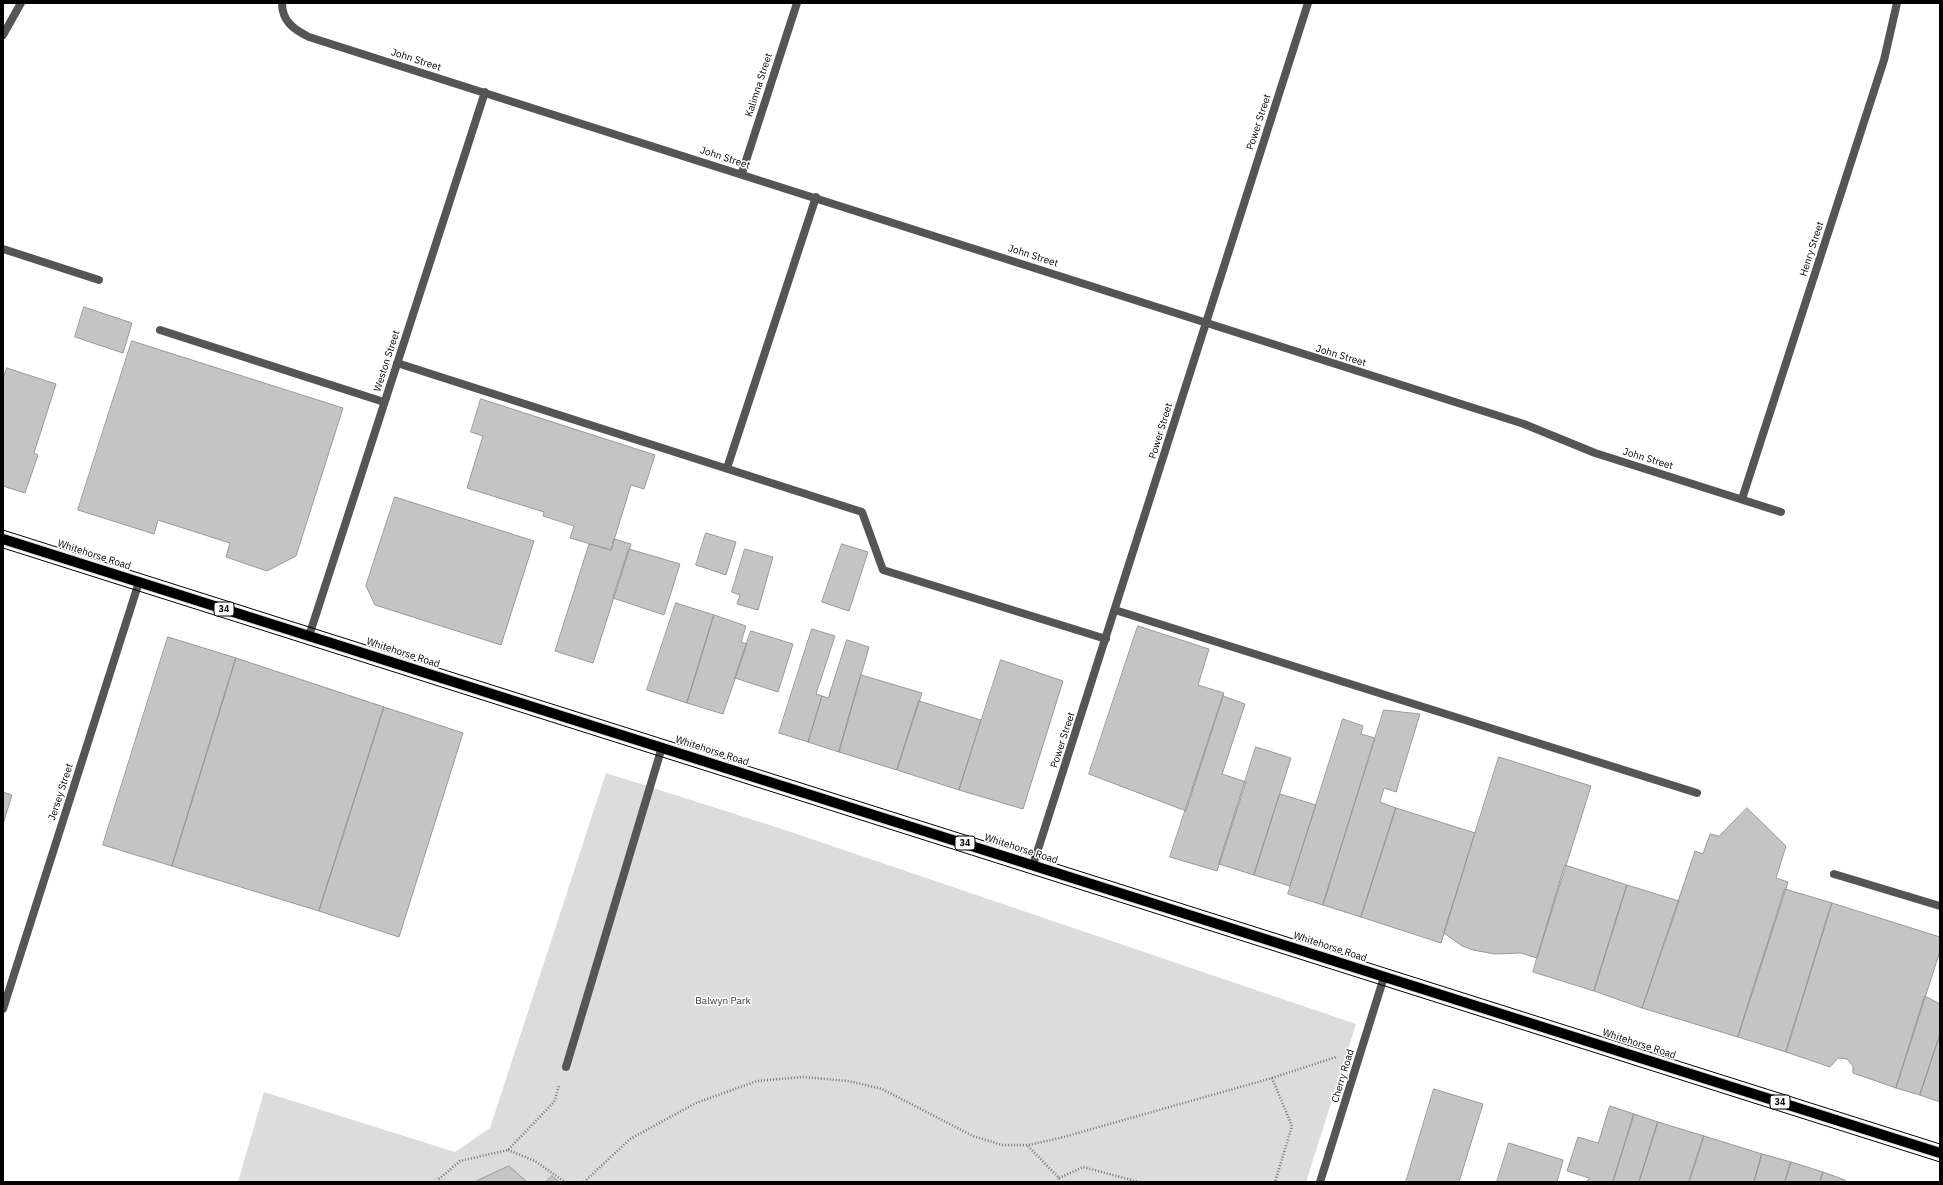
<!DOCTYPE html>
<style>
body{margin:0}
#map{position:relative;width:1943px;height:1185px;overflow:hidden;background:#fff;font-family:"IBM Plex Sans",sans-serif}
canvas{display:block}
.frame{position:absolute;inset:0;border:4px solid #000;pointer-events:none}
</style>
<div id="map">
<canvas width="1943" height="1185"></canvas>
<div class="frame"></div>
</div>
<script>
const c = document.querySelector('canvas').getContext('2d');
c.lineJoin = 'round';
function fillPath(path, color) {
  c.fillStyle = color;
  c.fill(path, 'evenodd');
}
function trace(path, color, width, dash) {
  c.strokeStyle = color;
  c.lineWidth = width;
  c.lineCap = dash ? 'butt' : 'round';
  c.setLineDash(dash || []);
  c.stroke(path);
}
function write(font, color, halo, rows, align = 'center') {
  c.font = font + ' "IBM Plex Sans",sans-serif';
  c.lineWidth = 3;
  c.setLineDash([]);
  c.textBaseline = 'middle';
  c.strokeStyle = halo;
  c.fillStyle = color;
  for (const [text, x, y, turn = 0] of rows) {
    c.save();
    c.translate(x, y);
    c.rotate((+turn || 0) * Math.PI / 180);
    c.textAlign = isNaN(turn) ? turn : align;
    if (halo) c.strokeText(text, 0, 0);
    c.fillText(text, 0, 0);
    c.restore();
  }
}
fillPath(new Path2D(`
 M606,773L782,829L1356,1024L1306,1182H238L264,1092L455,1152L490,1128Z`), '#dcdcdc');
const building = new Path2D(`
 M84,307L132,323L123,353L75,337Z
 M132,341L343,408L296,556L267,571L226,557L230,543L158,520L154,534L78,510Z
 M7,368L56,384L34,453L38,455L25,493L3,486V379Z
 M481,399L655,455L644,489L631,485L611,550L570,538L574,526L543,516L544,512L467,488L483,436L471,432Z
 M395,497L534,541L501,645L375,605L366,586Z
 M706,533L736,542L726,575L696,565Z
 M614,539L631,544L593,663L555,651L589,544L611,550Z
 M842,544L868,552L849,611L822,602Z
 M629,549L680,564L664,615L613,598Z
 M745,549L773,557L758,610L737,604L740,595L732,592Z
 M676,603L714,615L687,703L647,690Z
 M714,615L746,626L741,642L747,644L723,714L687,703Z
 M1138,626L1209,649L1198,685L1224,693L1186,811L1089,774Z
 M812,629L835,636L816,694L822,696L808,742L779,733Z
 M751,631L793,644L778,692L735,678Z
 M168,637L236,658L172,866L103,845Z
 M847,640L869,647L839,752L808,742L822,696L828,698Z
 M236,658L384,707L319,911L172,866Z
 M1001,660L1063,681L1023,809L959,790Z
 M861,675L922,693L897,770L839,752Z
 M1223,696L1245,704L1222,774L1246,782L1217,871L1170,857Z
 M919,701L981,720L959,790L897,770Z
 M384,707L463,733L399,937L319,911Z
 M1384,710L1420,714L1396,792L1384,788L1380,802L1396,808L1361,917L1323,905Z
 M1343,719L1363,726L1361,734L1375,738L1323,905L1288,894Z
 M1256,747L1291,758L1254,875L1219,864Z
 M1499,757L1591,786L1537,958L1521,953L1494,954L1473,950L1462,946L1444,933Z
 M3,792L12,795L3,824Z
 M1280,794L1316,805L1290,886L1254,875Z
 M1396,808L1475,833L1441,943L1361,917Z
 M1747,808L1786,846L1776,878L1788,882L1738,1037L1642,1008L1695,851L1703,854L1710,834L1719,836Z
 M1565,865L1627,885L1594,991L1533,972Z
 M1627,885L1679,901L1642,1008L1594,991Z
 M1785,889L1832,903L1786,1052L1738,1037Z
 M1832,903L1940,937V951L1896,1088L1853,1073V1066L1847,1059L1838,1058L1830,1067L1786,1052Z
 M1925,996L1940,1004V1034L1920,1095L1896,1088Z
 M1940,1034V1102L1920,1095Z
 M1434,1089L1483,1104L1459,1182H1406Z
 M1610,1106L1634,1114L1613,1182H1587L1589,1178L1567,1171L1578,1137L1598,1143Z
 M1634,1114L1658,1122L1639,1182H1613Z
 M1658,1122L1704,1136L1689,1182H1639Z
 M1704,1136L1762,1154L1754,1182H1689Z
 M1509,1143L1563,1160L1557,1182H1497Z
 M1762,1154L1791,1162L1785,1182H1754Z
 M1791,1162L1823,1172L1820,1182H1785Z
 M509,1166L527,1182H475Z
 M1823,1172L1845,1180V1182H1820Z
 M552,1176L559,1182H546Z`);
fillPath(building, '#c4c4c4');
trace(building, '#999', 1);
const primary = new Path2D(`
 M3,539L1940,1153`);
trace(primary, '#dbdbdb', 12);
trace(new Path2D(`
 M1272,1078L1292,1126L1275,1182
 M1028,1146L1059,1178L1058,1182
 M508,1150L535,1161L565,1182
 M1059,1178L1083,1167L1139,1182
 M438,1182L439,1179L460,1161L508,1150L554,1102L559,1086
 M584,1182L630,1139L696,1103L757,1081L803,1077L848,1081L882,1089L973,1136L1002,1145H1028L1060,1138L1272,1078L1336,1057`), '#777', 2.5, [1, 2]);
trace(new Path2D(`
 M3,249L99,280
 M160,330L384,402
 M397,363L862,512L883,570L1106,639
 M727,468L816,197
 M1115,610L1697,793
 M1834,874L1940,906
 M566,1067L662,747`), '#555', 8);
trace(new Path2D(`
 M282,3C282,21 293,29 309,37L1524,424L1595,453L1781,512
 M3,35L21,3
 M742,173L797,3
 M1742,499L1884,60L1897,3
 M309,636L485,92
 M1033,865L1308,3
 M3,1009L139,582
 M1320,1182L1384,977`), '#555', 8);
trace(primary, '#000', 10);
trace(new Path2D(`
 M3,530L1940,1144
 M3,548L1940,1162`), '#000', 1);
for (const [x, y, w] of [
 [224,609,20],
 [965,843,20],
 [1780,1102,20]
]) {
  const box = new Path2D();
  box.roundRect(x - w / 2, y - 7, w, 14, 3);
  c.fillStyle = '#fff';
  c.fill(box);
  trace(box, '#000', 1);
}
write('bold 9px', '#000', null, [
 ["34",224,609],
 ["34",965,843],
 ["34",1780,1102]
]);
write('10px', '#000', '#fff', [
 ["John Street",416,60,18],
 ["Kalimna Street",759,85,-72],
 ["Power Street",1259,122,-72],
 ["John Street",725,158,18],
 ["Henry Street",1812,249,-72],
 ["John Street",1033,256,18],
 ["John Street",1341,356,17],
 ["Weston Street",387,361,-72],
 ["Power Street",1161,431,-73],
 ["John Street",1648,459,17],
 ["Whitehorse Road",94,555,18],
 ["Whitehorse Road",403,653,18],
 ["Power Street",1063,740,-72],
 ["Whitehorse Road",712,751,18],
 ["Jersey Street",61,792,-72],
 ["Whitehorse Road",1021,849,18],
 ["Whitehorse Road",1330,947,18],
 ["Whitehorse Road",1639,1044,18],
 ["Cherry Road",1343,1076,-73]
]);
write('10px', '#333', '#fff', [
 ["Balwyn Park",723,1001]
]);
</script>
